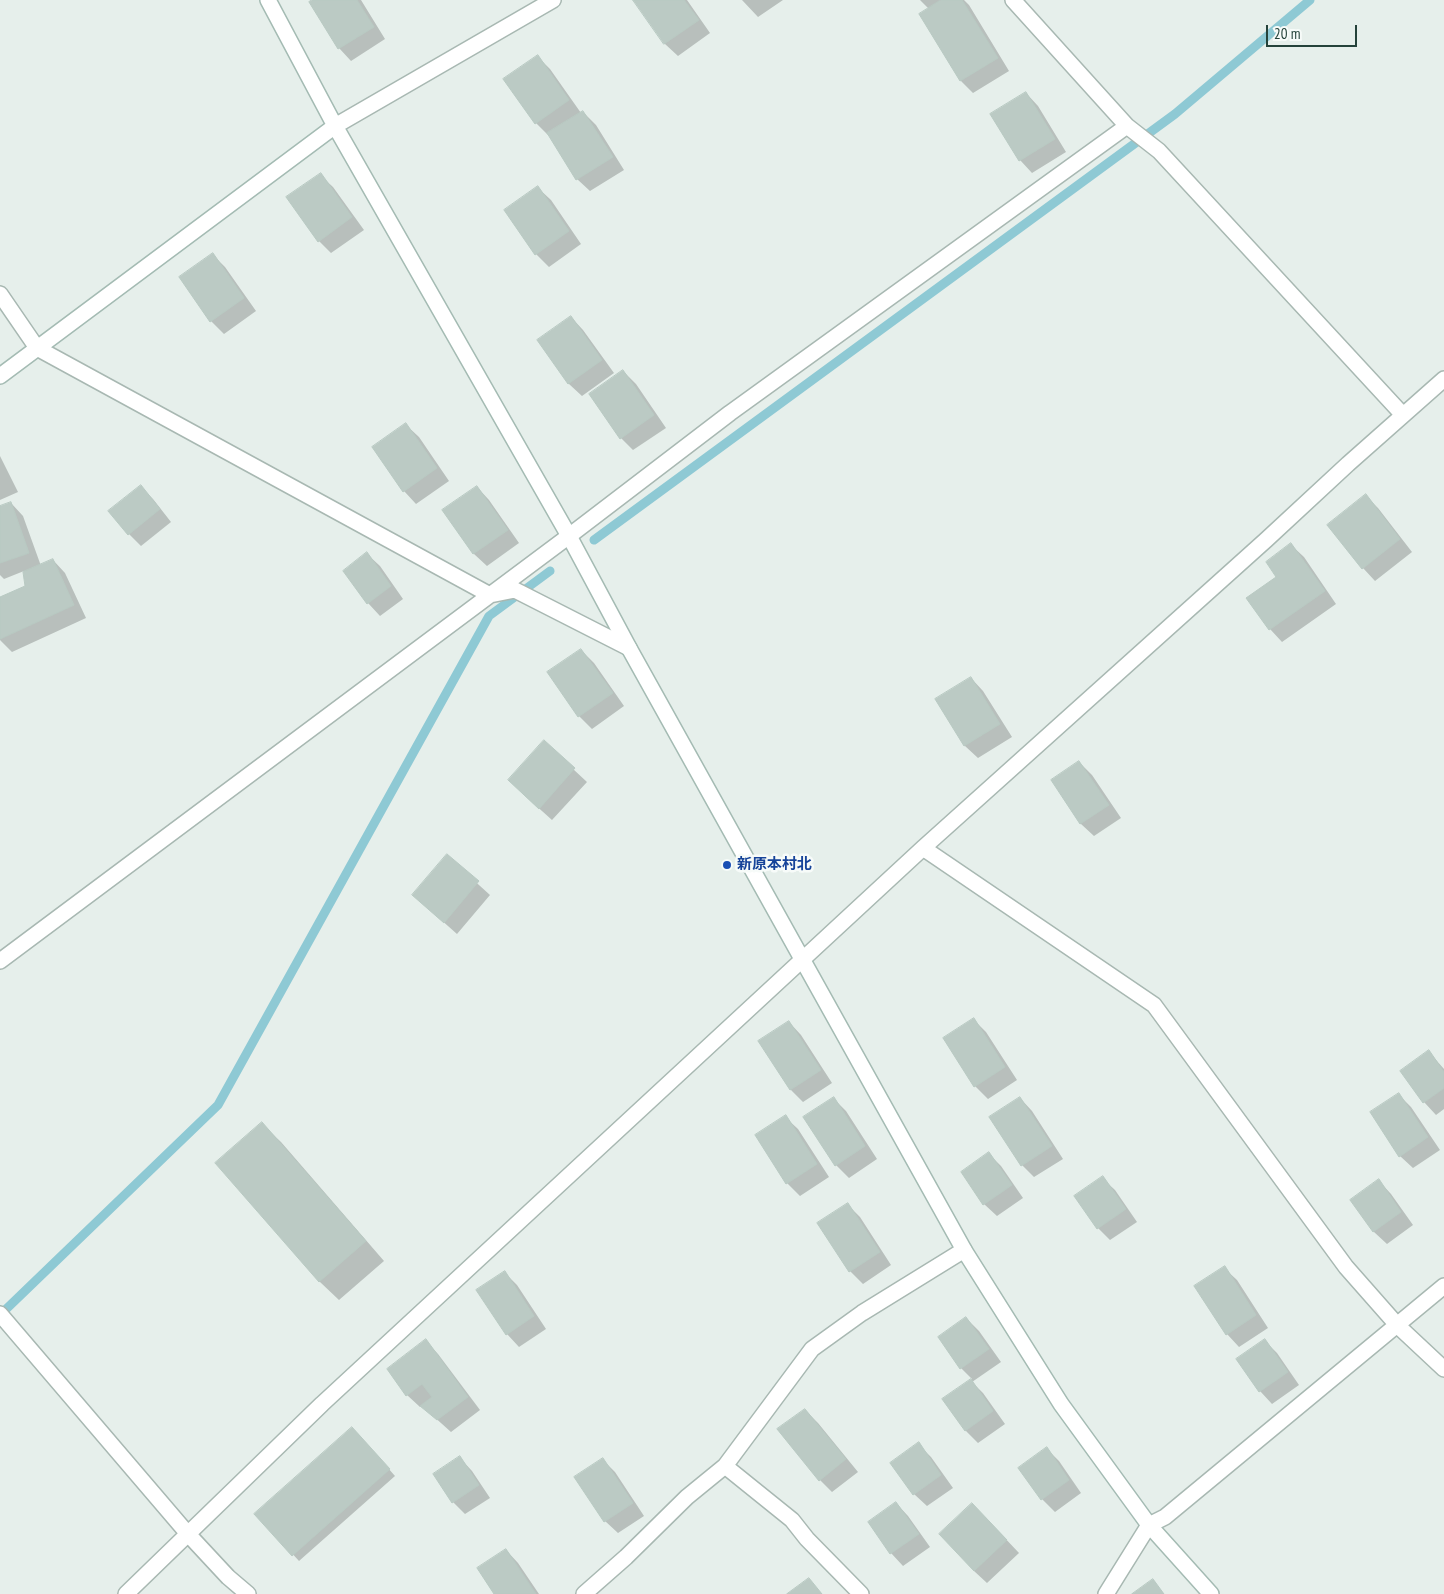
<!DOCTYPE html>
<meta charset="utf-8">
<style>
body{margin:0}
#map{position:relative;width:1444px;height:1594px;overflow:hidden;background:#e6efeb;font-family:"PT Sans Narrow",sans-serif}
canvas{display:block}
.scale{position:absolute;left:1266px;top:25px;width:91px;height:22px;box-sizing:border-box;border:2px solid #24423a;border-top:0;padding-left:6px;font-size:15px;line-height:18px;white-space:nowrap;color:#24423a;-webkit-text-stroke:4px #f7fbf9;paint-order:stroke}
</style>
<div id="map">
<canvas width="1444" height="1594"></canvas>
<div class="scale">20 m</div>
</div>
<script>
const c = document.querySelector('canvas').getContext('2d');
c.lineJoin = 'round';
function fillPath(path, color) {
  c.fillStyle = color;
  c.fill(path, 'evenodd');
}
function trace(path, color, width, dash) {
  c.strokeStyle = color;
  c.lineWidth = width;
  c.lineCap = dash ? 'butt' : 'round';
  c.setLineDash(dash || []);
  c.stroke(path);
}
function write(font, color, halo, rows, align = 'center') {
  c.font = font + ' "PT Sans Narrow","Noto Sans JP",sans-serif';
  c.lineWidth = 5;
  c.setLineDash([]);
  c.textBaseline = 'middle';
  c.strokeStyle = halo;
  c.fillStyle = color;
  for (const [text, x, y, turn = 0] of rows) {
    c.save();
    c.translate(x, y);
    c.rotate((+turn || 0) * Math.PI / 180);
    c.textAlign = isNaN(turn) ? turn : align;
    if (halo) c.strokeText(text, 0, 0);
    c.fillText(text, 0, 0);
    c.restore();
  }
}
fillPath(new Path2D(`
 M314,0H361L385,39L351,61L339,48Z
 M635,0H687L710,33L678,56L665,44Z
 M742,0H783L758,17Z
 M920,0H964L969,5L1009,71L973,93L961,81L920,14L929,9Z
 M538,57L550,69L581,113L583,112L596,125L624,170L590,191L577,179L550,134L548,135L536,123Z
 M1026,93L1038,106L1066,152L1032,173L1020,160Z
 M320,175L333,187L364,230L331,253L319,241Z
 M538,188L551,200L581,244L549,267L536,254Z
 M213,255L225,267L256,311L224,334L211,321Z
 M571,317L583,330L614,373L582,396L569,384L538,340Z
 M623,371L636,384L666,428L633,450L621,438Z
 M406,425L419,437L449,481L416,504L404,491Z
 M0,456L18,492L0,500Z
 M141,487L153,499L171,522L141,546L129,534Z
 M477,487L489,500L519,543L487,566L474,554L444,510Z
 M1366,496L1378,508L1412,552L1375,581L1363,568Z
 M11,503L23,516L41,566L53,560L65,573L86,618L12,652L0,640V599L26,587L24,571L4,579L0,575V507Z
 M1291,545L1304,557L1336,604L1282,642L1270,629L1278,577Z
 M367,554L380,566L403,599L380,616L368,603Z
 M581,650L594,663L624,706L592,729L579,716L549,673Z
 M971,678L983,691L1012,737L978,758L965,746L937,700Z
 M544,742L587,782L552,820L522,793Z
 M1079,762L1092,775L1121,818L1094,836L1081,824L1052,780Z
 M447,856L490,895L457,934L413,895Z
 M973,1019L986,1032L1017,1080L988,1099L975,1086L944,1038Z
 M789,1022L801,1035L832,1083L803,1102L791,1090L760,1042Z
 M1429,1052L1444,1069V1109L1436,1115L1424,1102Z
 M1398,1094L1411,1107L1440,1150L1413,1168L1400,1156Z
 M1020,1098L1032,1111L1063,1159L1034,1177L1022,1165Z
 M834,1099L846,1111L877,1159L849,1178L836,1165Z
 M785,1117L798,1129L829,1177L800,1196L787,1183L756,1135Z
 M262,1124L281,1142L384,1261L339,1300L320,1282L217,1163Z
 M989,1154L1001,1166L1023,1198L997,1216L984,1204Z
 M1102,1178L1115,1190L1137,1222L1110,1240L1098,1228Z
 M1379,1181L1391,1194L1413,1225L1387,1244L1374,1232L1352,1200Z
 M848,1205L860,1217L891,1265L863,1284L850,1271Z
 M1224,1268L1237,1280L1268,1328L1239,1347L1227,1334Z
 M505,1273L517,1285L546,1329L519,1347L507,1334Z
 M966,1318L979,1331L1001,1362L972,1382L983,1393L1005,1424L978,1443L966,1431L944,1400L972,1379L961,1368L940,1337Z
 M426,1341L438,1354L480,1410L451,1432L422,1406L420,1407L407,1395Z
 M1265,1341L1277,1353L1299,1385L1272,1404L1260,1391Z
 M805,1410L818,1423L858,1472L832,1492L820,1480Z
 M358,1434L395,1476L299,1561L256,1514Z
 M918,1444L931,1457L953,1488L927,1506L914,1494Z
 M1047,1449L1059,1461L1081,1493L1055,1512L1042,1499L1020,1468Z
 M460,1458L472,1471L490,1498L465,1514L453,1502Z
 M603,1460L615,1472L644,1516L618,1533L605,1521Z
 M896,1503L908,1516L930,1547L903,1566L891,1553Z
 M985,1517L1019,1553L987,1583L974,1571Z
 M506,1550L518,1563L539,1594H496Z`), '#0003');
trace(new Path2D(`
 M594,540L1175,114L1310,0
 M0,1315L218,1105L489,616L550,571`), '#8ec9d4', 9);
const building = new Path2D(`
 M312,0H357L374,27L338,49L309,2Z
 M633,0H684L699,20L664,44Z
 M941,0H962L998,58L960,81L919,14Z
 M538,55L569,100L535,124L503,79Z
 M1026,92L1055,139L1019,161L990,114Z
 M583,111L613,157L576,180L547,133Z
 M321,173L352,217L318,242L286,197Z
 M538,186L569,231L535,255L504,210Z
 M213,253L244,298L210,322L179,277Z
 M571,316L602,360L568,384L537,340Z
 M623,370L654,415L620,439L589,394Z
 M406,423L437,468L403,492L372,447Z
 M141,485L160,509L128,535L108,511Z
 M477,486L508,530L473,554L442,510Z
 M1366,494L1400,539L1362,569L1327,525Z
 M11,502L29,553L0,563V506Z
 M1291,543L1325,591L1269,630L1246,598L1276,577L1266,562Z
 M367,552L391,586L367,604L343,571Z
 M53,559L74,605L0,639V597L25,586L23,572Z
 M581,649L613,693L578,717L547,672Z
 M971,677L1000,724L964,746L935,699Z
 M544,740L575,768L539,809L508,780Z
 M1079,761L1109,805L1080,824L1051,780Z
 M447,854L479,881L444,923L412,895Z
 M974,1018L1005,1067L974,1087L943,1038Z
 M789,1021L821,1070L790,1090L758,1041Z
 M1429,1050L1444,1072V1088L1423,1103L1400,1071Z
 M1399,1093L1428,1137L1399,1157L1370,1112Z
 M834,1097L865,1146L835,1166L803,1117Z
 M1020,1097L1052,1146L1021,1166L989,1117Z
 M786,1115L817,1164L786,1184L755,1135Z
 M262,1122L366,1241L319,1282L215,1163Z
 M989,1152L1012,1185L983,1205L961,1172Z
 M1103,1176L1126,1209L1097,1229L1074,1196Z
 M1379,1179L1401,1212L1373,1232L1350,1200Z
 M848,1203L880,1252L849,1272L817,1223Z
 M1225,1266L1256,1315L1226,1335L1194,1286Z
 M505,1271L534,1316L506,1335L476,1290Z
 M966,1317L989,1349L960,1369L938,1337Z
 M426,1339L468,1397L437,1420L420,1406L432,1397L422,1384L406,1396L387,1369Z
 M1265,1339L1288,1372L1259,1392L1236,1359Z
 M971,1379L993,1411L965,1431L942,1399Z
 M805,1409L846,1459L819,1481L777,1429Z
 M352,1427L390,1469L292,1556L254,1514Z
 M919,1442L941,1475L913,1495L890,1463Z
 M1047,1447L1069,1480L1041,1500L1018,1468Z
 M460,1456L479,1485L452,1503L433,1474Z
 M603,1458L633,1503L604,1522L574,1477Z
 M896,1502L919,1534L890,1554L868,1522Z
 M972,1503L1007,1540L974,1571L939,1534Z
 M506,1549L536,1594H494L477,1568Z
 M809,1578L822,1594H787Z
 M1153,1579L1164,1594H1132Z`);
fillPath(building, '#bbcac4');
trace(building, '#b8c9c2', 1);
const street = new Path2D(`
 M1013,0L1127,126L1159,151L1403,415
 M335,126L553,0
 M0,294L37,348L490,595L515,590L629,648
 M923,848L1154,1005L1346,1267L1398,1326L1444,1369
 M0,961L569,536L730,413L1127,126
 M0,1314L188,1534L228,1577L248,1594
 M725,1466L792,1520L807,1539L861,1594
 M126,1594L322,1404L923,848L1266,540L1348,464L1444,379
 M584,1594L626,1557L687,1497L725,1466L812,1349L862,1313L964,1250
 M1106,1594L1149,1525L1165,1517L1444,1286`);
const secondary = new Path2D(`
 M268,0L335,126L569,536L629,648L964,1250L1061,1404L1149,1525L1211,1594
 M0,376L335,126`);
trace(street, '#a8b8b2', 18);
trace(secondary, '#a4bbb3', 18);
trace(street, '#fff', 15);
trace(secondary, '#fff', 15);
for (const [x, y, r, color] of [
 [727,865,5,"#1a4fb4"]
]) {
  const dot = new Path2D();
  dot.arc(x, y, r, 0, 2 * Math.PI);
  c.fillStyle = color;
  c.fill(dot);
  trace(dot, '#f7fbf9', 2);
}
write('bold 15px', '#164399', '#f7fbf9', [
 ["新原本村北",737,865]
], 'left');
</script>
